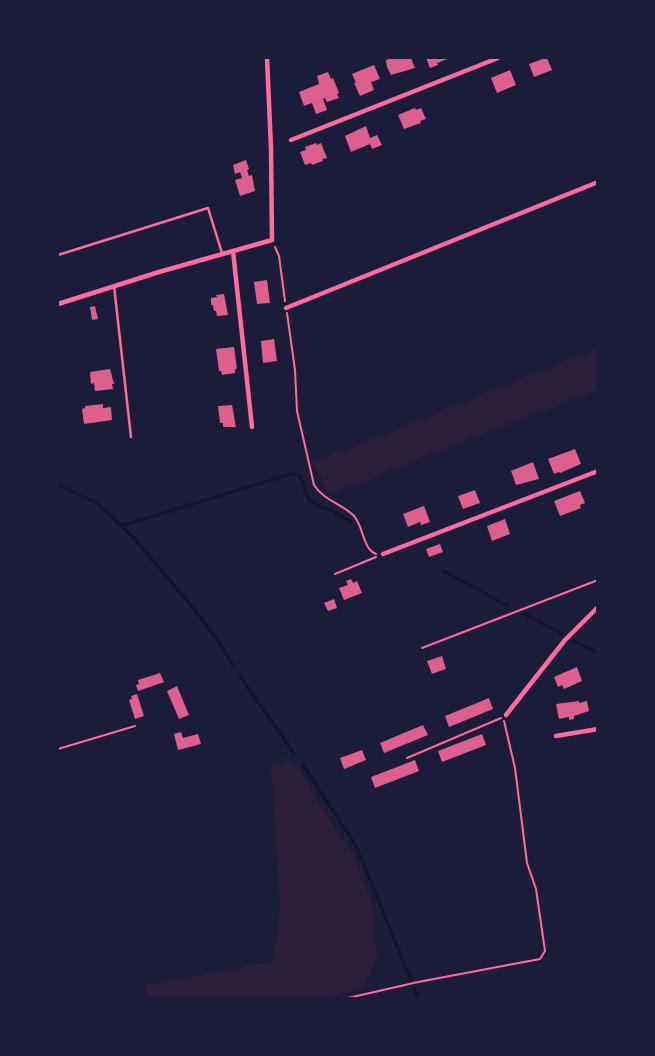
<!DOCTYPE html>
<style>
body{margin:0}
#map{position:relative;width:655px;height:1056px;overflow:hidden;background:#1b1b3a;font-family:"PT Sans",sans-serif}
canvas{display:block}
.frame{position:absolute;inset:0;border:59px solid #1b1b3a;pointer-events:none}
</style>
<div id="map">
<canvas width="655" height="1056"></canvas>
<div class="frame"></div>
</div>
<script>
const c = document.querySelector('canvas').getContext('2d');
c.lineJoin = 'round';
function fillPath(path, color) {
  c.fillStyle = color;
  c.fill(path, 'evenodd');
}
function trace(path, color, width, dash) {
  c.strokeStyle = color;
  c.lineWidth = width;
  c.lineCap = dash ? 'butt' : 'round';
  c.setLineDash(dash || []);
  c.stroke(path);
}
fillPath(new Path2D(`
 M597,349V389L329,495L313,462Z
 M288,758L300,769L337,833L353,853L372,902L377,960L362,989L321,998H148L147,985L274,961L280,904L271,766Z`), '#2a1e3b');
trace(new Path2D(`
 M58,485L97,503L132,536L194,609L219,642L233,665
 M121,526L294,473L300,476L309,500L320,507L331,510L351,522
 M444,571L508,606
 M524,614L562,634
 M572,640L598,653
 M239,675L294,753
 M303,765L356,846L411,980
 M414,989L418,998`), '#12122b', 3);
fillPath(new Path2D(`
 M393,58H411L415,68L391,75L387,67L386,60Z
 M426,58H450L437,63L438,65L430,68Z
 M545,58H547L552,70L534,77L529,64Z
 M374,65L380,79L371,82L374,90L360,96L354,83H356L352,74Z
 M510,70L516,85L497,93L491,78Z
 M328,72L331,79L333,78L339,93L337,94L339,98L327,102L325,98L323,99L327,110L316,114L312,103L304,106L299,92L319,84L317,76Z
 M415,108L416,110L421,108L426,119L420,121L421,123L404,129L398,115Z
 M366,126L370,138L377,135L382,145L372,149L370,144L351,152L345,136Z
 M316,143L317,145L321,143L327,158L322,159L323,161L312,165L311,163L305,165L300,152L306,150L305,147Z
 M246,160L249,169L247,170L249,176L252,175L255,191L240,196L235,180L242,178L240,172L235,174L233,165Z
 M267,280L270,303L257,304L254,282Z
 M224,294L228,315L217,316L216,311H214L213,305H211V298L217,297L216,295Z
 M95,306L98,319L92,320L90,307Z
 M274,339L277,361L263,363L261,341Z
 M234,347L237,369H235V373L222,375L221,371H219L216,349Z
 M110,369L114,384H112L113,389L95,391L94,383L91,384L90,372Z
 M103,404V408L111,407L112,420L84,424L82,409L85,408V406Z
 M232,405L236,427H223V423H220L218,406Z
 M575,449L581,464L560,473L559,472L554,474L548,459Z
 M533,462L539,479L516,485L511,471Z
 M475,490L480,503L463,509L458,496Z
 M580,491L585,503L580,505L581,508L560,516L554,501Z
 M424,506L430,522L421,525L420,522L408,527L403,514Z
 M505,519L510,534L492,541L487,526Z
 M440,544L443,552L429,557L426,549Z
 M351,579L353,583L357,581L362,593L344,600L339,588L348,585L346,581Z
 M334,599L337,608L328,611L324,603Z
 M442,656L446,669L432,674L427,661Z
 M577,667L582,681L564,689L562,685L558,687L554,677Z
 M160,673L164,682L138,691L136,685L139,684L138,680Z
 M177,686L189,715L179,719L167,691Z
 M137,694L144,716L135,719L129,700L132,699L131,696Z
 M489,698L493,709L449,727L445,716Z
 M579,701V703L587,701L589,711L574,716V719L569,720V717L559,719L556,704Z
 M423,725L428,735L384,753L380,743Z
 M181,732L183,738L198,734L201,744L178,750L174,734Z
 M482,734L486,745L442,762L438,751Z
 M362,750L366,760L344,769L340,758Z
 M415,760L419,771L375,788L371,777Z`), '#dd5f8e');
trace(new Path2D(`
 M275,247L279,256L285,301
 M287,313L295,370L297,411L314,485C324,501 343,504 354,516C364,527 362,548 376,554
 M335,574L376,557
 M422,648L598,580
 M58,749L135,726
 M407,758L501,718
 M348,998L418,982L540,959L545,951L536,889L527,863L515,768L504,721`), '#ff6b9d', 2);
trace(new Path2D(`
 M58,255L208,208L222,253
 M114,286L131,437`), '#ff6b9d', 2.5);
trace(new Path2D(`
 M291,140L498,58
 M233,251L252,427
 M58,304L159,272L272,240L271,148L267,58
 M286,308L598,182
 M383,554L598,471
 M506,715L565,640L598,607
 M556,736L598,729`), '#ff6b9d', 4.5);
</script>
